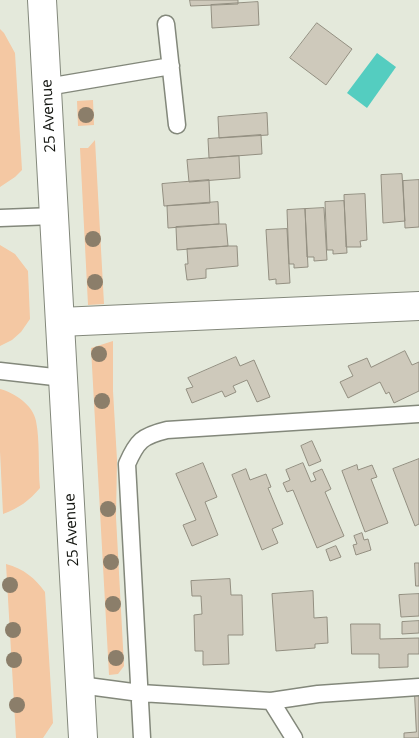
<!DOCTYPE html>
<style>
body{margin:0}
canvas{display:block;background:#e4e9db}
</style>
<canvas width="419" height="738"></canvas>
<script>
const c = document.querySelector('canvas').getContext('2d');
c.lineJoin = 'round';
function fillPath(path, color) {
  c.fillStyle = color;
  c.fill(path, 'evenodd');
}
function trace(path, color, width, dash) {
  c.strokeStyle = color;
  c.lineWidth = width;
  c.lineCap = dash ? 'butt' : 'round';
  c.setLineDash(dash || []);
  c.stroke(path);
}
function write(font, color, halo, rows, align = 'center') {
  c.font = font + ' "Open Sans",sans-serif';
  c.lineWidth = 4;
  c.setLineDash([]);
  c.textBaseline = 'middle';
  c.strokeStyle = halo;
  c.fillStyle = color;
  for (const [text, x, y, turn = 0] of rows) {
    c.save();
    c.translate(x, y);
    c.rotate((+turn || 0) * Math.PI / 180);
    c.textAlign = isNaN(turn) ? turn : align;
    if (halo) c.strokeText(text, 0, 0);
    c.fillText(text, 0, 0);
    c.restore();
  }
}
fillPath(new Path2D(`
 M0,29L4,33L15,53L22,170L15,177L0,187Z
 M93,100L94,125L78,126L77,101Z
 M95,140L104,304L88,305L80,148H88Z
 M0,245L15,254L28,271L30,319L21,332L12,340L0,346Z
 M113,341V391L117,460L116,517L124,666L118,674L109,675L91,348Z
 M0,389C15,393 33,405 36,421C40,440 38,468 40,488C29,501 19,508 3,514L0,451Z
 M6,564C24,569 35,578 45,592L53,723L43,738H16Z`), '#f4c8a3');
fillPath(new Path2D(`
 M377,53L396,67L367,108L347,93Z`), '#54cdc0');
const building = new Path2D(`
 M190,0H238V4L191,6Z
 M258,2L259,25L212,28L211,5Z
 M317,23L352,49L326,85L290,58Z
 M267,113L268,135L219,138L218,117Z
 M261,135L262,154L209,158L208,139Z
 M239,156L240,178L189,182L187,160Z
 M402,174L405,221L383,223L381,175Z
 M209,180L210,203L164,206L162,184Z
 M419,180V227L405,228L403,181Z
 M365,194L367,240L360,241L361,247H346L344,195Z
 M344,201L347,253L333,254V250H327L325,202Z
 M218,202L219,224L168,228L167,206Z
 M324,208L327,260L314,261V257H307L305,209Z
 M305,209L308,267L294,268V264H289L287,210Z
 M219,224H226L228,246L177,250L176,227Z
 M287,229L290,283L276,284V279L269,280L266,230Z
 M228,246H237L238,266L206,269V278L187,280L185,264H188L187,249Z
 M405,351L412,365L419,362V391L394,403L389,392L386,394L380,382L348,398L340,382L353,376L348,366L367,358L371,367Z
 M236,357L240,366L254,360L270,397L257,402L247,380L233,386L236,392L225,397L222,391L192,403L186,389L193,387L188,378Z
 M312,441L321,461L309,466L301,446Z
 M419,459V524L415,526L393,469Z
 M203,463L217,497L205,502L218,535L192,546L183,525L196,520L176,474Z
 M303,463L311,482L316,480L313,473L322,469L331,489L325,492L344,536L317,548L293,490L287,492L283,483L290,480L286,470Z
 M357,465L358,470L372,465L377,477L371,479L388,523L365,532L342,471Z
 M246,469L250,480L266,474L271,487L268,488L283,524L272,529L278,543L262,550L232,475Z
 M362,533L364,540L368,539L371,550L356,555L353,545L357,544L354,536Z
 M336,546L341,557L330,561L326,550Z
 M415,563H419V586H416Z
 M230,579L231,595H242L243,635H228L229,664L203,665V651H195L194,615L202,614L201,596H192L191,581Z
 M313,591L314,618L327,617L328,643L315,644V648L276,651L272,594Z
 M419,594V616L401,617L399,595Z
 M419,621V633L402,634V622Z
 M351,624H380V639L419,638V654H408V667L379,668V654H352Z
 M415,695H419V738H404V733L416,732Z`);
fillPath(building, '#cec9bb');
trace(building, '#938f81', 1);
const service = new Path2D(`
 M166,24L177,125
 M47,87L171,66
 M0,218L54,216
 M0,371L63,378
 M80,685L140,693L271,701L318,694L419,687
 M271,701L294,738
 M142,738L127,464C137,441 142,436 167,430L419,414`);
const minor = new Path2D(`
 M60,322L419,306`);
const secondary = new Path2D(`
 M42,0L83,738`);
trace(service, '#83887b', 19);
trace(minor, '#83887b', 30);
trace(secondary, '#83887b', 30);
trace(service, '#fff', 16);
trace(minor, '#fff', 28);
trace(secondary, '#fff', 28);
c.fillStyle = '#8b7e6a';
for (const [x, y] of [
 [86,115],
 [93,239],
 [95,282],
 [99,354],
 [102,401],
 [108,509],
 [111,562],
 [10,585],
 [113,604],
 [13,630],
 [116,658],
 [14,660],
 [17,705]
]) {
  c.beginPath();
  c.arc(x, y, 8, 0, 2 * Math.PI);
  c.fill();
}
write('15px', '#11130e', '#fff', [
 ["25 Avenue",49,116,-93],
 ["25 Avenue",72,530,-93]
]);
</script>
